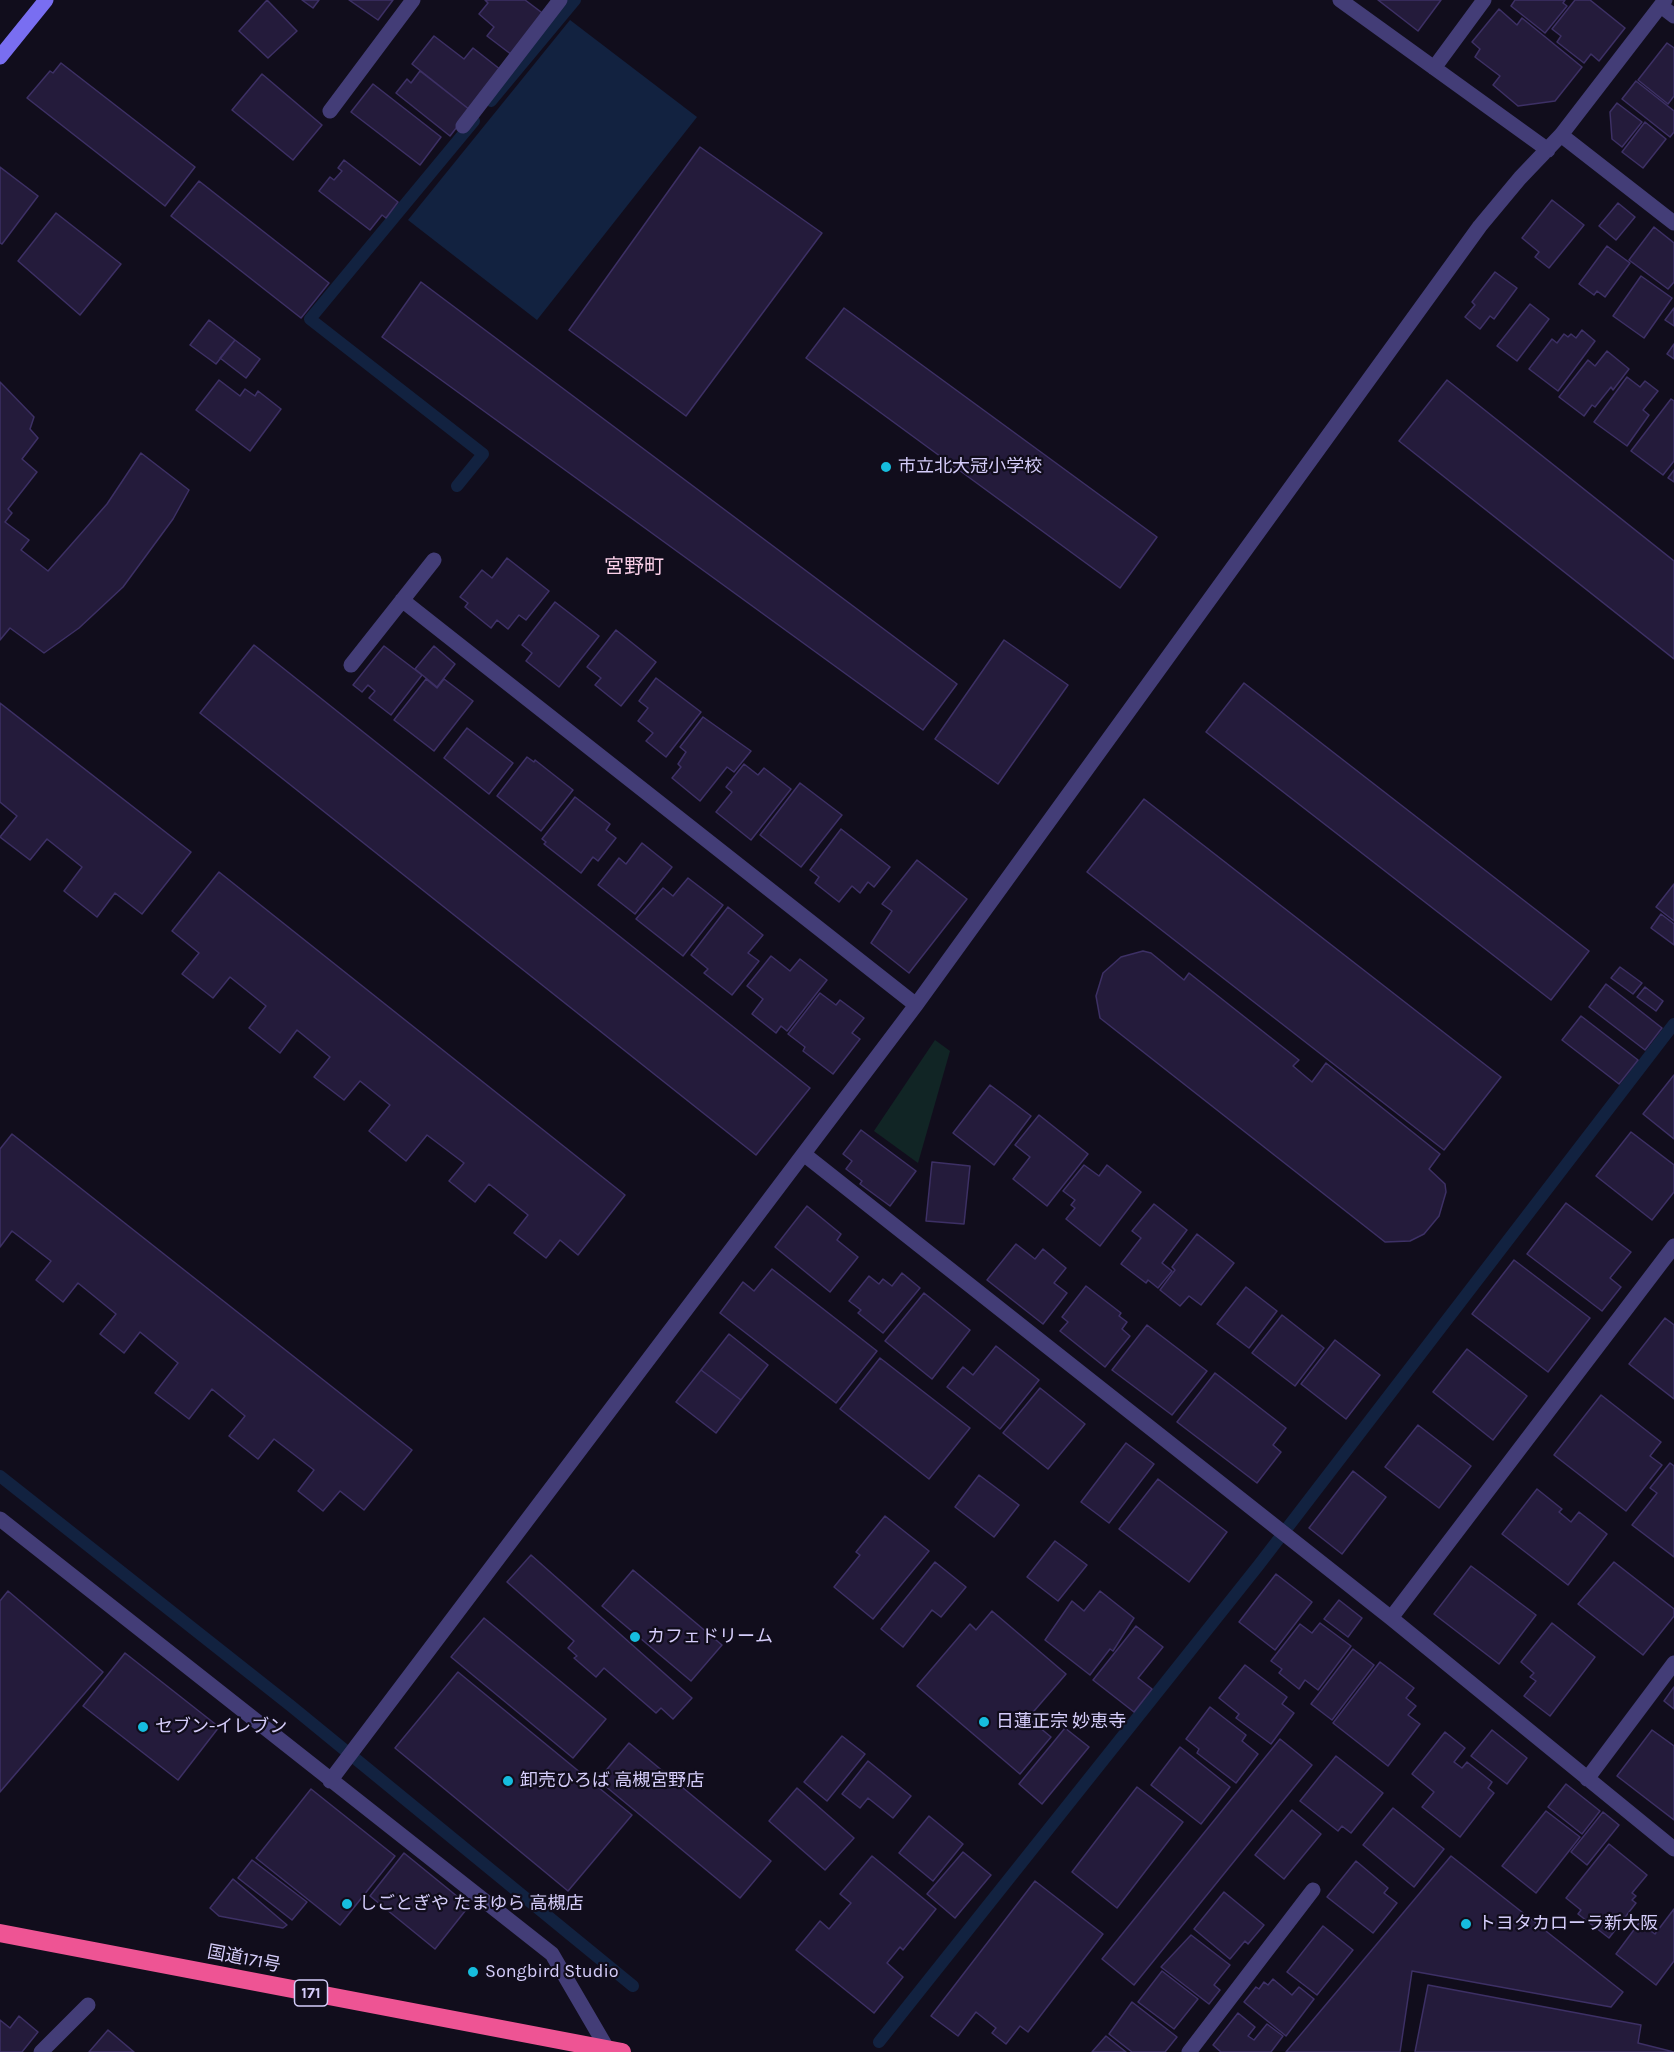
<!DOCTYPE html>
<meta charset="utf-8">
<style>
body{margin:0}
canvas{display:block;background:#110d1c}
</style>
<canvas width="1674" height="2052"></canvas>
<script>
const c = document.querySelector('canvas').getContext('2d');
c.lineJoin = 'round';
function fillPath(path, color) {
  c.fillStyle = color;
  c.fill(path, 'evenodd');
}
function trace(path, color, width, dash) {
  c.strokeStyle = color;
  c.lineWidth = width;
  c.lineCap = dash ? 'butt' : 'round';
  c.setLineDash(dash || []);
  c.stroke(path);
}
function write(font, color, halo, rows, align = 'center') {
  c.font = font + ' Karla,"Noto Sans JP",sans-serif';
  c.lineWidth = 4.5;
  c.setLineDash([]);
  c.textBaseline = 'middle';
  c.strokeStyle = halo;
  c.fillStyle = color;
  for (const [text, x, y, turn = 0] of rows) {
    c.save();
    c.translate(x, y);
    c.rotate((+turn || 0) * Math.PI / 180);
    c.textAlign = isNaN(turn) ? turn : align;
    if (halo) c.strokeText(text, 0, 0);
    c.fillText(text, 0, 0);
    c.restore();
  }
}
fillPath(new Path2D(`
 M935,1040L950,1051L918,1163L874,1131Z`), '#112525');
fillPath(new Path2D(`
 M570,20L697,117L537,320L408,220Z`), '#122240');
trace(new Path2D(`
 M491,101L575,0
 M457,486L483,454L310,319L474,121
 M0,1476L291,1706L633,1986
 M879,2042L1258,1566L1674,1024`), '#122240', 12);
const building = new Path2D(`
 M267,0L297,31L268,58L239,31Z
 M302,0H319L313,8Z
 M349,0H393L378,20Z
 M485,0H525L545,15L512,55L487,36L494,27L479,14L488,3Z
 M1378,0H1441L1418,31Z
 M1515,0H1565L1563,3L1567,6L1545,33L1511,6Z
 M1575,0H1590L1625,28L1599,61L1591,54L1584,63L1557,42L1561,36L1552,29Z
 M1499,9L1517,25L1522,18L1582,67L1555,101L1518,106L1493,85L1500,76L1475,57L1480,49L1472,42Z
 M434,36L464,59L473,48L501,70L470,110L412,64Z
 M1667,43L1674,48V96L1668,104L1638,80Z
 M61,63L195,167L165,206L27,98L50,71L53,73Z
 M420,71L470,110L450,136L396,93L407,79L411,83Z
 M262,74L322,125L293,160L232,110Z
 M1636,81L1674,111V132L1670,137L1622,99Z
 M373,84L441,137L420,165L351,112Z
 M1617,103L1642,122L1622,147L1612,139L1610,112Z
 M1645,122L1666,139L1643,168L1622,152Z
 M700,147L822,233L686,416L569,330Z
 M344,160L398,202L386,218L382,215L370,230L319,191L330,177L334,180L342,171L338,168Z
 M0,167L38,196L2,244L0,243Z
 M199,181L329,283L301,318L171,216Z
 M1552,200L1584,225L1549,268L1535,257L1539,252L1522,238Z
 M1618,203L1635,217L1616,240L1599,226Z
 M56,213L121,264L80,315L18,261Z
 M1654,227L1674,243V282L1668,289L1629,260Z
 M1607,246L1630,263L1605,297L1597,291L1594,295L1579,284Z
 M1495,272L1517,288L1494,319L1490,316L1480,329L1465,317L1475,305L1472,302Z
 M1641,276L1672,298L1644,338L1613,316Z
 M421,282L957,684L923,730L382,337Z
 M1530,304L1549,319L1517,361L1497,346Z
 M844,308L1157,537L1120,588L806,358Z
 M1674,308V326L1665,320Z
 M209,320L235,340L216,364L190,345Z
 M1582,330L1595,341L1558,391L1529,369L1552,339L1557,343L1564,334L1568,337L1571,334L1576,338Z
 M235,340L260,359L246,378L220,358Z
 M1674,344V359L1667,354Z
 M1607,351L1629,369L1613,390L1611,387L1595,407L1592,405L1584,416L1559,397L1588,360L1595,366Z
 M1627,377L1640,387L1645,381L1658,391L1643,410L1649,415L1627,446L1594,422Z
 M219,380L240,396L245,389L255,396L258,391L281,409L250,451L196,410Z
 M1447,380L1674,561V659L1399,441Z
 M0,382L34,417L30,429L38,438L22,459L37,472L8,509L12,513L5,522L29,540L21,550L48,571L107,504L141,453L189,490L173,519L123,587L79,628L44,653L10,628L0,640Z
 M1671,399L1674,401V461L1663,475L1631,451Z
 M1674,470V482L1668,478Z
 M507,558L549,591L526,620L519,615L508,629L497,620L491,628L465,607L468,603L460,597L482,570L492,578Z
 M555,602L599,636L559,687L526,661L532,653L522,645Z
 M616,630L656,662L621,706L595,685L601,678L587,667Z
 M1004,640L1068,685L998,784L935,739Z
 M254,645L810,1088L756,1155L200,713Z
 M384,646L422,675L391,715L369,698L375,691L368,685L362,692L353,685Z
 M434,646L455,664L437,687L415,669Z
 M656,678L701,712L666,757L646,741L653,733L638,721L648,708L639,701Z
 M426,679L437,688L444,679L473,701L434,751L394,720Z
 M1244,683L1589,951L1551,1000L1206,732Z
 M0,703L191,852L142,914L115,893L97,917L64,891L82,867L47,839L30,860L0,837L17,816L0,802Z
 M703,717L751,751L734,772L727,767L700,801L672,778L681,767L678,764L686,752L680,747Z
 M467,728L513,763L489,794L444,758Z
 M527,757L534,762L535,760L573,790L541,831L497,796Z
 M744,764L758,775L764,768L791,789L751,840L716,812L732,792L726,787Z
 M800,783L842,815L801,867L760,835Z
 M575,797L610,824L606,830L616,838L598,861L593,857L581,873L544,844L546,842L542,839Z
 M1144,799L1501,1077L1444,1150L1087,872Z
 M841,829L890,867L874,887L868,882L860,893L852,886L839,902L815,883L819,877L810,870Z
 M642,843L672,867L635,914L598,885L619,858L626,864Z
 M917,860L967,899L909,973L871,943L892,911L882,904Z
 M219,872L625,1195L578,1255L560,1240L546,1258L514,1233L528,1215L489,1184L475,1202L449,1181L464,1163L427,1135L406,1161L369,1131L390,1105L360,1081L344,1100L314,1077L330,1057L297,1030L280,1053L249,1028L266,1006L230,977L213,998L182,974L199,953L172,931Z
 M688,878L723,905L683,956L636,919L663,888L673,896Z
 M1674,884V921L1656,907Z
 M728,907L763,935L748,953L759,961L732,995L704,973L708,969L691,955Z
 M1661,914L1674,924V945L1651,928Z
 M1143,951L1151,953L1184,980L1189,973L1299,1060L1293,1066L1312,1082L1326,1063L1440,1154L1429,1169L1445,1184L1446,1192L1439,1216L1424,1234L1410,1241L1385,1242L1100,1018L1096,996L1103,973L1121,957Z
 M771,956L790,971L800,959L827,980L787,1031L781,1026L776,1033L752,1014L763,999L747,986Z
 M1620,967L1642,983L1633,994L1611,978Z
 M1606,984L1662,1028L1645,1050L1589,1007Z
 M1645,987L1663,1001L1656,1011L1637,997Z
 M820,993L836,1005L840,1000L864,1018L852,1033L860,1039L833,1074L803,1051L805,1047L788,1034Z
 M1581,1016L1638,1060L1619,1084L1562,1040Z
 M1674,1075V1139L1643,1114Z
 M990,1085L1031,1116L994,1165L953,1133Z
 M1039,1115L1088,1154L1047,1206L1013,1179L1030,1157L1015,1145Z
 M861,1130L916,1171L890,1206L860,1184L862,1181L846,1169L852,1161L843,1154Z
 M1631,1132L1674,1165V1192L1652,1220L1596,1176Z
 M12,1134L412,1450L364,1510L340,1491L323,1511L298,1491L314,1470L274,1439L258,1459L229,1436L245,1416L212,1389L189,1419L155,1393L178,1363L140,1332L124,1353L100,1334L116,1314L78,1283L63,1302L36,1280L51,1261L12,1231L0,1247V1149Z
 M932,1162L970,1166L964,1224L926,1221Z
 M1084,1165L1099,1176L1107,1165L1141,1192L1100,1246L1066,1219L1075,1208L1071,1205L1075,1200L1063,1191Z
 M1566,1203L1631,1252L1610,1278L1621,1287L1602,1311L1527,1254Z
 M1154,1204L1187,1230L1162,1263L1172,1271L1158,1288L1148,1280L1146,1283L1121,1264L1141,1238L1132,1231Z
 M807,1206L841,1234L837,1240L858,1257L830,1292L775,1247Z
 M1197,1234L1234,1263L1201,1305L1189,1296L1180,1306L1160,1290L1175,1270L1172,1267Z
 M1016,1244L1035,1259L1043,1249L1066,1268L1054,1283L1067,1293L1043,1324L987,1280Z
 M1514,1260L1590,1318L1548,1372L1472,1314Z
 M772,1269L877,1351L836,1403L720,1313L743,1282L754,1291Z
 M902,1273L920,1288L883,1333L858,1313L861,1310L849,1301L869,1276L879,1284L883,1279L892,1286Z
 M1086,1286L1121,1313L1119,1316L1127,1322L1122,1329L1130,1336L1105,1367L1060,1331L1068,1322L1062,1317Z
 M1246,1287L1277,1311L1249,1348L1217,1324Z
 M924,1293L970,1330L932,1379L885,1341Z
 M1282,1315L1324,1348L1295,1386L1252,1353Z
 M1665,1318L1674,1325V1399L1629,1364Z
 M1147,1325L1207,1371L1172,1415L1112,1370Z
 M729,1334L768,1365L741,1400L701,1370Z
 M1335,1340L1380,1375L1346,1419L1301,1384Z
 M996,1346L1039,1380L1000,1429L947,1387L963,1367L973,1375Z
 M1467,1349L1527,1396L1493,1440L1433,1392Z
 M880,1358L970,1428L929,1479L840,1409Z
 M701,1370L741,1400L716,1433L676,1402Z
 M1215,1373L1286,1428L1273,1445L1281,1452L1257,1483L1177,1422Z
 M1040,1388L1085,1424L1048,1469L1003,1433Z
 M1601,1395L1661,1442L1650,1456L1662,1465L1626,1511L1554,1455Z
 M1418,1425L1471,1466L1439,1508L1385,1467Z
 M1126,1443L1154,1464L1109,1523L1081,1502Z
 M1670,1463L1674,1466V1557L1632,1525L1657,1493L1650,1488Z
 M1353,1471L1386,1497L1342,1554L1309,1528Z
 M979,1475L1019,1505L994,1537L955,1507Z
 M1158,1479L1227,1532L1189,1582L1119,1529Z
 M1537,1489L1562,1509L1559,1512L1571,1522L1579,1512L1607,1534L1568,1585L1502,1534Z
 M885,1516L929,1551L873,1619L834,1587L860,1555L856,1552Z
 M1055,1541L1087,1565L1058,1601L1027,1577Z
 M531,1555L692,1698L673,1719L661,1708L656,1713L604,1668L596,1677L574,1658L577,1656L568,1648L574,1641L507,1582Z
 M935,1562L966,1587L941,1617L932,1610L903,1647L881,1629Z
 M1614,1562L1674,1609V1616L1643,1655L1578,1604Z
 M1471,1566L1536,1615L1499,1664L1434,1614Z
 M633,1570L722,1645L691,1681L602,1606Z
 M1276,1574L1312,1602L1275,1650L1239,1622Z
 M8,1591L103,1672L0,1792V1601Z
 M1100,1591L1134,1618L1113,1651L1110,1649L1090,1675L1045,1640L1072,1601L1084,1611Z
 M1339,1600L1362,1618L1348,1637L1324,1619Z
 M992,1611L1066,1674L1028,1718L1051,1737L1020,1774L917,1686L970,1624L976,1630Z
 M484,1618L606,1719L573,1758L451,1657Z
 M1320,1623L1351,1646L1318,1690L1305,1680L1299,1689L1279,1673L1282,1669L1271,1661L1300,1624L1312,1633Z
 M1552,1623L1595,1657L1550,1716L1524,1696L1536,1681L1530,1677L1534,1673L1521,1662Z
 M1136,1626L1163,1647L1138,1678L1152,1689L1134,1712L1093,1680Z
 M1353,1649L1374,1665L1332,1720L1311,1704Z
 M125,1653L219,1727L178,1780L83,1706Z
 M1380,1662L1414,1688L1406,1698L1416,1706L1408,1715L1420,1724L1388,1766L1333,1723Z
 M1245,1665L1287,1697L1282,1704L1294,1713L1271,1744L1236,1718L1239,1714L1219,1698Z
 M458,1672L632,1815L568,1891L395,1748Z
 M1674,1687V1709L1664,1701Z
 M1210,1707L1246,1735L1242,1741L1258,1754L1236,1783L1197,1753L1199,1749L1186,1739Z
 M1065,1728L1089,1747L1042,1804L1019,1784Z
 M1492,1730L1527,1758L1507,1784L1471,1756Z
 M1652,1730L1674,1746V1820L1617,1776Z
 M1445,1732L1465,1748L1454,1762L1462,1768L1467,1762L1492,1782L1488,1788L1494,1793L1460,1837L1422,1807L1434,1792L1412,1774Z
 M842,1736L865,1754L827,1801L804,1782Z
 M1280,1739L1312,1765L1134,1985L1102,1959Z
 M629,1743L771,1861L740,1898L598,1780Z
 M1180,1747L1230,1787L1201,1824L1151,1785Z
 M1336,1756L1383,1793L1351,1833L1342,1826L1338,1831L1300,1801Z
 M868,1761L911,1796L893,1818L868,1798L860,1808L842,1794Z
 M1566,1784L1600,1811L1582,1834L1548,1807Z
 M1137,1787L1183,1822L1117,1908L1072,1872Z
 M797,1788L854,1838L825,1870L769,1821Z
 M311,1789L395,1856L340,1925L256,1858Z
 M1393,1808L1444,1849L1414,1887L1363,1845Z
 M1292,1810L1321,1834L1284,1879L1255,1855Z
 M1546,1811L1580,1837L1536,1893L1502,1866Z
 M1603,1812L1619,1825L1587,1865L1571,1852Z
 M929,1816L963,1844L933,1881L899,1853Z
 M1609,1844L1647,1875L1632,1893L1636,1896L1632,1900L1636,1903L1609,1938L1578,1914L1581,1910L1566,1898Z
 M963,1852L991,1875L955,1918L927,1894Z
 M404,1853L469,1906L435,1949L370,1896Z
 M872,1856L936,1909L903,1950L900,1947L887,1963L903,1977L874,2013L796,1950L820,1921L829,1929L851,1903L840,1894Z
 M1451,1856L1623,1992L1611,2007L1412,1971L1400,2052H1286Z
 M252,1860L307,1902L292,1920L238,1878Z
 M1356,1861L1388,1888L1384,1893L1397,1903L1373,1933L1327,1897Z
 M233,1879L287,1925L283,1928L219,1916L210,1908Z
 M1035,1881L1103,1934L1028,2032L1020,2026L1006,2044L992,2033L996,2028L976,2012L958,2036L931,2016Z
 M1224,1892L1264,1925L1248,1944L1245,1941L1230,1959L1194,1929Z
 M1674,1909V1961L1656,1985L1616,1954L1639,1923L1655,1934Z
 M1323,1926L1353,1950L1317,1995L1287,1972Z
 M1191,1935L1230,1965L1214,1985L1220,1990L1209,2004L1161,1967Z
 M1162,1971L1198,1999L1174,2029L1138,2002Z
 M1273,1979L1292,1995L1299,1987L1314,1999L1286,2036L1244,2002L1256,1987L1259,1989L1264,1982L1268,1985Z
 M1428,1985L1641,2025L1638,2043L1674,2052H1415Z
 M1132,2002L1177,2037L1165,2052H1132L1109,2034Z
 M1238,2013L1255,2027L1248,2036L1254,2040L1267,2024L1283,2036L1271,2052H1221L1213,2045Z
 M19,2016L38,2032L22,2052H0V2020L10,2028Z
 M108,2030L134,2052H89Z
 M1106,2036L1126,2052H1092Z`);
fillPath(building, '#241b3b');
trace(building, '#3d3065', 1.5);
trace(new Path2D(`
 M463,126L560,0
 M41,2052L88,2005
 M1189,2052L1313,1890`), '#433d77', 15);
trace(new Path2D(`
 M1340,0L1548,150
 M1661,6L1674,16
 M1434,68L1484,0
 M330,111L413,0
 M1561,135L1674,223
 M402,600L916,1005
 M351,665L434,560
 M805,1155L1391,1618L1674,1849
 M0,1519L552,1954L608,2050
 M1391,1618L1674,1246
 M1587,1779L1674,1663
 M330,1781L916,1005L1480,226L1520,178L1561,135L1665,0`), '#433d77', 15);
trace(new Path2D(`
 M0,57L46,0`), '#796ef1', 15);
trace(new Path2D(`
 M0,1933L622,2052`), '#ee5494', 18);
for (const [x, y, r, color] of [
 [886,467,6,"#16bdde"],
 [635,1637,6,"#16bdde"],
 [984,1722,6,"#16bdde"],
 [143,1727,6,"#16bdde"],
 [508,1781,6,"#16bdde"],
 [347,1904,6,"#16bdde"],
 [1466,1924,6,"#16bdde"],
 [473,1972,6,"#16bdde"]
]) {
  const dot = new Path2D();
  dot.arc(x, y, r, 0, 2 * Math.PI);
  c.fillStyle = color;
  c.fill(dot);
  trace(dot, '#110d1c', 2);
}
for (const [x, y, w] of [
 [311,1993,33]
]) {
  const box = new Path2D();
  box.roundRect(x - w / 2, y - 13, w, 26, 4.5);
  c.fillStyle = '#110d1c';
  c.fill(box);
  trace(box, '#d5cdfa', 1.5);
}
write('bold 16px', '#d5cdfa', null, [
 ["171",311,1993]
]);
write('18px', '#d5cdfa', '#110d1c', [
 ["市立北大冠小学校",898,467],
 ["カフェドリーム",647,1637],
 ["日蓮正宗 妙恵寺",996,1722],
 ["セブン-イレブン",155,1727],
 ["卸売ひろば 高槻宮野店",520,1781],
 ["しごとぎや たまゆら 高槻店",359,1904],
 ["トヨタカローラ新大阪",1478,1924],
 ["Songbird Studio",485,1972]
], 'left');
write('18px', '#d5cdfa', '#110d1c', [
 ["国道171号",244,1959,11]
]);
write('20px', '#facfe8', '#110d1c', [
 ["宮野町",634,567]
]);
</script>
